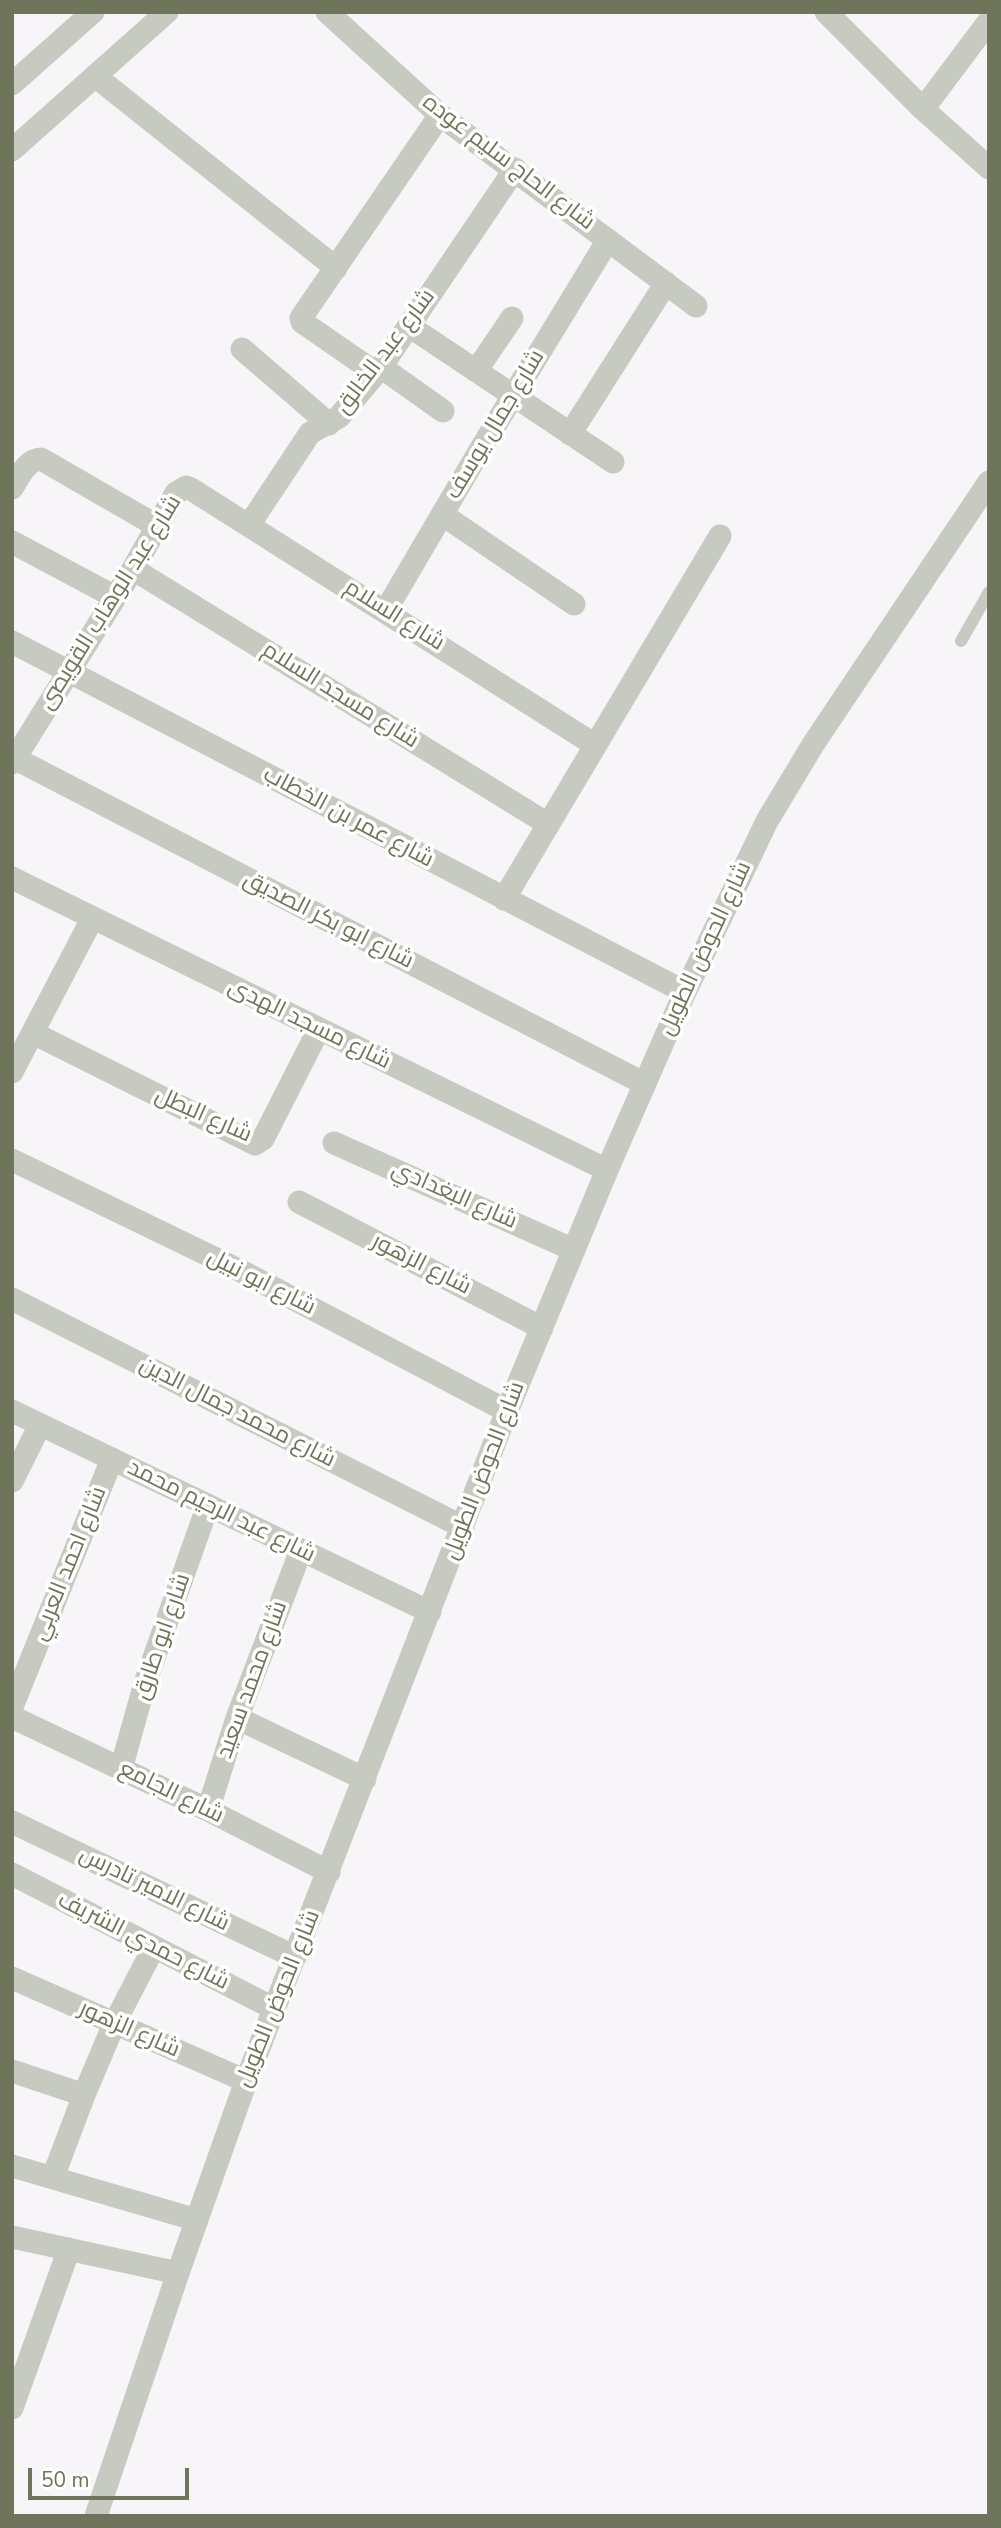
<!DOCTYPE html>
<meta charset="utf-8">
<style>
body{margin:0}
#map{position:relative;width:1001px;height:2528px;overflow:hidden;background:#f8f5f8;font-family:"Nunito Sans",sans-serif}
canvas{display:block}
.frame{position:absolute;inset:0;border:14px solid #6e755a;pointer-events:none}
.scale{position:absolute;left:28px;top:2468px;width:161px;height:32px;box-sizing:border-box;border:4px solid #6e755a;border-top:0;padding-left:9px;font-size:21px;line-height:24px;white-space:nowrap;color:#6e755a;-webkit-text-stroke:5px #fff;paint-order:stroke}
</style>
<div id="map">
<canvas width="1001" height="2528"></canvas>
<div class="frame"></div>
<div class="scale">50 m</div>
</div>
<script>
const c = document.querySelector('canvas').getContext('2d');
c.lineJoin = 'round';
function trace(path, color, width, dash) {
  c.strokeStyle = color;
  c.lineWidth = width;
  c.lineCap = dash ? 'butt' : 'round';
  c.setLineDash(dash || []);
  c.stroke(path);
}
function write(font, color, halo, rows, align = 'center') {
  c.font = font + ' "Nunito Sans",Cairo,sans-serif';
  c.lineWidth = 7;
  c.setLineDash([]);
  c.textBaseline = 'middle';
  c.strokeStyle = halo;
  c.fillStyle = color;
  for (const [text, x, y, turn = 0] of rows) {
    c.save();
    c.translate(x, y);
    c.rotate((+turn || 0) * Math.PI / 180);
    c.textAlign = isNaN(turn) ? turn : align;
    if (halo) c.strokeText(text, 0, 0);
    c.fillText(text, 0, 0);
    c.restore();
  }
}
trace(new Path2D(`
 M961,641L989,592`), '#c7cac1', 12);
trace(new Path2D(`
 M327,12L440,115L696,306
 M826,12L923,109L989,168
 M95,76L336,268
 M12,84L93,12
 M923,109L989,21
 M12,150L167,12
 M409,326L613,462
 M242,349L329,424
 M381,367L443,411
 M476,371L512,318
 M376,373L302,322L301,318L440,115
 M570,434L666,283
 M12,488C20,476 26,460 41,459L157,526
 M443,515L574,604
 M249,525L310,433L339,417L381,367L515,169
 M12,542L115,597
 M133,569L548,824
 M386,610L480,450L608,240
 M12,642L685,992
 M12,757L645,1084
 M12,763L133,569L176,493L186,487L191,489L595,745
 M12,878L607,1170
 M504,899L720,536
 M33,1033L255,1144L263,1139L319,1029
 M12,1072L92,919
 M334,1143L574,1250
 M12,1160L239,1270L507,1411
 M299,1202L542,1328
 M12,1299L463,1527
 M12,1411L430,1612
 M12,1481L40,1425
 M12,1707L112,1459
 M12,1717L208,1810L329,1872
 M237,1718L365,1779
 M121,1769L145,1683L208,1505
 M208,1810L237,1718L301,1550
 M12,1822L295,1957
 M12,1874L275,2009
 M12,1978L246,2081
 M12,2071L84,2095
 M12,2166L197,2220
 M53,2177L84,2095L114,2024L154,1947
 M12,2237L178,2273
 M12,2408L69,2249
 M96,2516L178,2273L246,2081L507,1411L607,1170L685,992L767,821L814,743L989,482`), '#c7cac1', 23);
write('23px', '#6e755a', '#fff', [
 ["شارع الحاج سليم عوده",508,163,37],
 ["شارع عبد الخالق",386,352,-53],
 ["شارع جمال يوسف",496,425,-59],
 ["شارع عبد الوهاب القويصى",111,603,-58],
 ["شارع السلام",394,616,32],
 ["شارع مسجد السلام",340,696,32],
 ["شارع عمر بن الخطاب",348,818,28],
 ["شارع ابو بكر الصديق",328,921,27],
 ["شارع الحوض الطويل",706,949,-65],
 ["شارع مسجد الهدى",309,1025,26],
 ["شارع البطل",203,1116,24],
 ["شارع البغدادي",454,1196,24],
 ["شارع الزهور",421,1265,27],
 ["شارع ابو نبيل",261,1283,27],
 ["شارع محمد جمال الدين",237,1413,27],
 ["شارع الحوض الطويل",485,1471,-69],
 ["شارع عبد الرحيم محمد",221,1512,26],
 ["شارع احمد العربي",70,1564,-68],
 ["شارع ابو طارق",163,1637,-71],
 ["شارع محمد سعيد",253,1680,-70],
 ["شارع الجامع",171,1793,26],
 ["شارع الامير تادرس",154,1890,26],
 ["شارع حمدي الشريف",143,1942,27],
 ["شارع الحوض الطويل",279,1999,-68],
 ["شارع الزهور",129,2030,24]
]);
</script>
